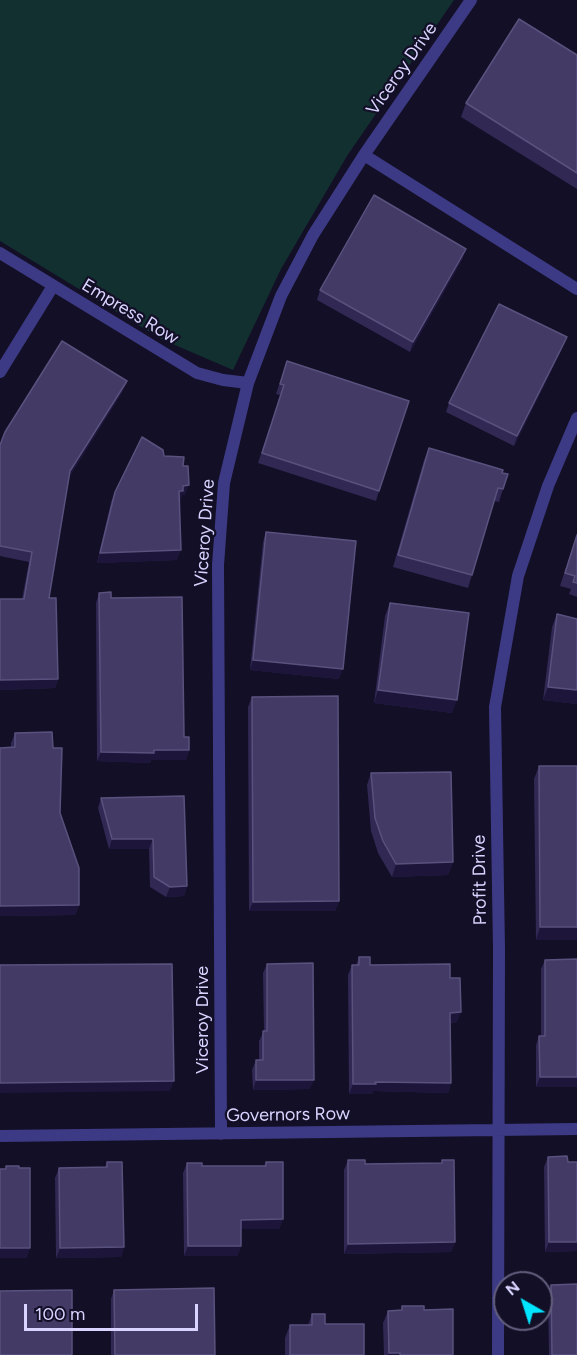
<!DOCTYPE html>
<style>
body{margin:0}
#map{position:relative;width:577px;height:1355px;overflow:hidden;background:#130f26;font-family:Figtree,sans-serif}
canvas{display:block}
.north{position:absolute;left:493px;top:1271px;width:60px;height:60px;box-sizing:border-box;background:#130f26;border:2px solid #625e7d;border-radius:50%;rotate:321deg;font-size:16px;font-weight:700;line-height:24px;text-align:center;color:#d9d4ff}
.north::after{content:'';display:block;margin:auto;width:21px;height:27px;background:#00e5ff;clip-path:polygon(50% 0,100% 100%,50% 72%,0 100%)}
.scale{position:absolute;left:24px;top:1304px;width:174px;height:27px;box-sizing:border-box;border:3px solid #d9d4ff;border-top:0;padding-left:8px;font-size:18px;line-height:21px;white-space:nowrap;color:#d9d4ff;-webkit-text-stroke:4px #130f26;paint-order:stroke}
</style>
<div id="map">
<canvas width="577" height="1355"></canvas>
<div class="north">N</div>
<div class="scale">100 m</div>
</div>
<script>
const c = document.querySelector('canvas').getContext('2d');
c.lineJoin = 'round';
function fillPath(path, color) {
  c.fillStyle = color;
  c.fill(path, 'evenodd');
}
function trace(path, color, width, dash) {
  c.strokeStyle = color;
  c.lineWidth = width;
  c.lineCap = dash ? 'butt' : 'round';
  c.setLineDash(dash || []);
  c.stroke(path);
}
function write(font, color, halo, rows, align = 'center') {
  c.font = font + ' Figtree,sans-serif';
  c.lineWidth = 4.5;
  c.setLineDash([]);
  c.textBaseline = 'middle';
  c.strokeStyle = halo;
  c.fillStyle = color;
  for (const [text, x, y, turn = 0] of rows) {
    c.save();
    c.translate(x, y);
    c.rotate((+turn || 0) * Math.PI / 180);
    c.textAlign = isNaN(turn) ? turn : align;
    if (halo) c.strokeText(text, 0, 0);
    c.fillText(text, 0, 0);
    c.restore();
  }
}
fillPath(new Path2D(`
 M0,0H454L347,156L281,269L233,370L161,339L0,241Z`), '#12302f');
trace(new Path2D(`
 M364,155L577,289
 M0,253L197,373L223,380L248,383
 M0,372L53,286
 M221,1134L218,565L224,483L248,383L281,296L313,235L364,155L471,0
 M0,1136L577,1129
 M498,1355L499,949L495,707L518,576L548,486L577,418`), '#3d3a85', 12);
fillPath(new Path2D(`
 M577,55V189L461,117L466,103Z
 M463,258L410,352L317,300L320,290Z
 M563,347L514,446L446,412L449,403Z
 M287,361L379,491L376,501L258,463L280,395L276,394Z
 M123,391L69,477L49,598L58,679L55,688L0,690V599H22L29,562L0,556V445Z
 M429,448L502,473L503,489L499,502L494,501L472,575L468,588L393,567L424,460Z
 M164,456L183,466L185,495H182L180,501L177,560L97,563L111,502L115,492Z
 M266,532L339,679L250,670L263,542Z
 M577,533V597L569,594L571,589L560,586Z
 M99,593L111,598L184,737L189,750L186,760H151L150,763L97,761L96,603Z
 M390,603L452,713L374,703L385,616Z
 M557,614L577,619V704L543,700L552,627Z
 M252,697L339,901L335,911H249L248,707Z
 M15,733L53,748L60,813L79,905L75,915L0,916V748L11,747V743Z
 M539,766L577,940H536L534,779Z
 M371,773L453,862L448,875L392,877L378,853L371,831L367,785Z
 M184,796L187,886L184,896L166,897L150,887L149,849H109L98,808L101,798Z
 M359,957L370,965L450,978L457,1022L450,1023L451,1083L448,1093L373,1091L372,1094H349L348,975L352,965H356Z
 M545,960L577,1087H536V1045L539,1036H541V969Z
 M267,964L310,1089L253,1090L252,1070L256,1060H259V1041L264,1031L263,973Z
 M548,1157L568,1162L577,1251L545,1252L544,1167Z
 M348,1160L365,1164L441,1163L442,1160L455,1242L451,1252L344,1254V1170Z
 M107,1162L124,1247L121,1257L56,1258L55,1178L59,1168L105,1167Z
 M266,1162L283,1219L279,1229H241V1246L237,1256H184L183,1173L187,1163L202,1166H264Z
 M551,1285L577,1355H549L548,1294Z
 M114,1290L215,1355H111V1299Z
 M402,1306L424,1310L453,1355H384L383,1323L388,1311L401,1310Z
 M312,1314L325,1324L364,1355H285V1338L290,1325H308Z`), '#312854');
fillPath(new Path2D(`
 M466,249L463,258L410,352L413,342Z
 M567,337L563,347L514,446L517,436Z
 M127,381L123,391L67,481L70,471Z
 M189,485L185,495H182L180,501L179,491L183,486Z
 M181,550L177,560L97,563L100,553Z
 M253,660L343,669L339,679L250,670Z
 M58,679L55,688L0,690V680Z
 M548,687L577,690V704L543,700Z
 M378,690L457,700L452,713L374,703Z
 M189,750L186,760H151L150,763L97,761L101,752Z
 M112,839H153L149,849H109Z
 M453,862L448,875L392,877L396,864Z
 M187,886L184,896L166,897L170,887Z
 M339,901L335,911H249L253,902Z
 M79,905L75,915L0,916V906Z
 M540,927H577V940H536Z
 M461,1012L457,1022L447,1023L450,1013Z
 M540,1077H577V1087H536Z
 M256,1080H314L310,1089L253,1090Z
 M174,1081L170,1091L0,1093V1083Z
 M375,1082L451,1083L448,1093L373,1091L372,1094H349L353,1084Z
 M283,1219L279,1229H237L241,1220Z
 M455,1242L451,1252L344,1254L348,1244Z
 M549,1242H577V1251L545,1252Z
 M188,1246H241L237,1256H184Z
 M124,1247L121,1257L56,1258L60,1248Z
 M0,1248H30L27,1258H0Z
 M389,1353H400L399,1355H388Z`), '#1d163a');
const building = new Path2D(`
 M519,19L577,55V173L466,103Z
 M374,195L466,249L413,342L320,290Z
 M499,304L567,337L517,436L449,403Z
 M62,341L127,381L70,471L49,598H56L58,679L0,680V599H24L32,552L0,546V445L5,432Z
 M287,361L409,401L379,491L262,453L284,385L280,384Z
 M142,437L163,450L164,456L184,457L183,466H188L189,485L183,486V491H179L181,550L100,553L115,492Z
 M429,448L503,470L502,473L508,474L503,489L498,488L472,575L398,555Z
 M266,532L356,541L343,669L253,660Z
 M577,535V583L573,582L575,576L565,573Z
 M111,592V598L182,597L184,737H189V750H154V753L101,752L99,593Z
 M390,603L469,613L457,700L378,690Z
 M557,614L577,619V690L548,687Z
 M338,696L339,901L253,902L252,697Z
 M52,732L53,748H62L60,813L79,868V905L0,906V748L15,747V733Z
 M539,766H577V927H540Z
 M451,772L453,862L396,864L383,841L375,818L371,773Z
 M184,796L187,886L170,887L154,877L153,839H112L101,798Z
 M359,957H370V965L450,964V978H460L461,1012L450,1013L451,1083L375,1082L376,1084H353L352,965H359Z
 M577,959V1077H540L539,1036H545V960Z
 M313,963L314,1080H256V1060H263V1031H267V964Z
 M172,964L174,1081L0,1083V965Z
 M567,1156L568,1162H577V1242H549L548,1157Z
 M348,1160H365V1164L442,1163V1160H454L455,1242L348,1244Z
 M107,1162H122L124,1247L60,1248L59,1168L107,1167Z
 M266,1162H283V1219L241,1220V1246H188L187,1163H202V1166H266Z
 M6,1166H19V1168H30V1248H0V1169H6Z
 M577,1284V1355H552L551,1285Z
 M214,1288L215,1355H115L114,1290Z
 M72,1290V1355H0V1291Z
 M402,1306H424V1310L453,1309V1355H400V1353H389L388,1311L402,1310Z
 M312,1314H325V1324H364V1355H290V1325H312Z`);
fillPath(building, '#433a66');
trace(building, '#5a527e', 1.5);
write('18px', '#d9d4ff', '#130f26', [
 ["Viceroy Drive",402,69,-55],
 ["Empress Row",130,312,31],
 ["Viceroy Drive",205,533,-86],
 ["Profit Drive",480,880,-91],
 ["Viceroy Drive",203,1020,-90],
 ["Governors Row",288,1115,-1]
]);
</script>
